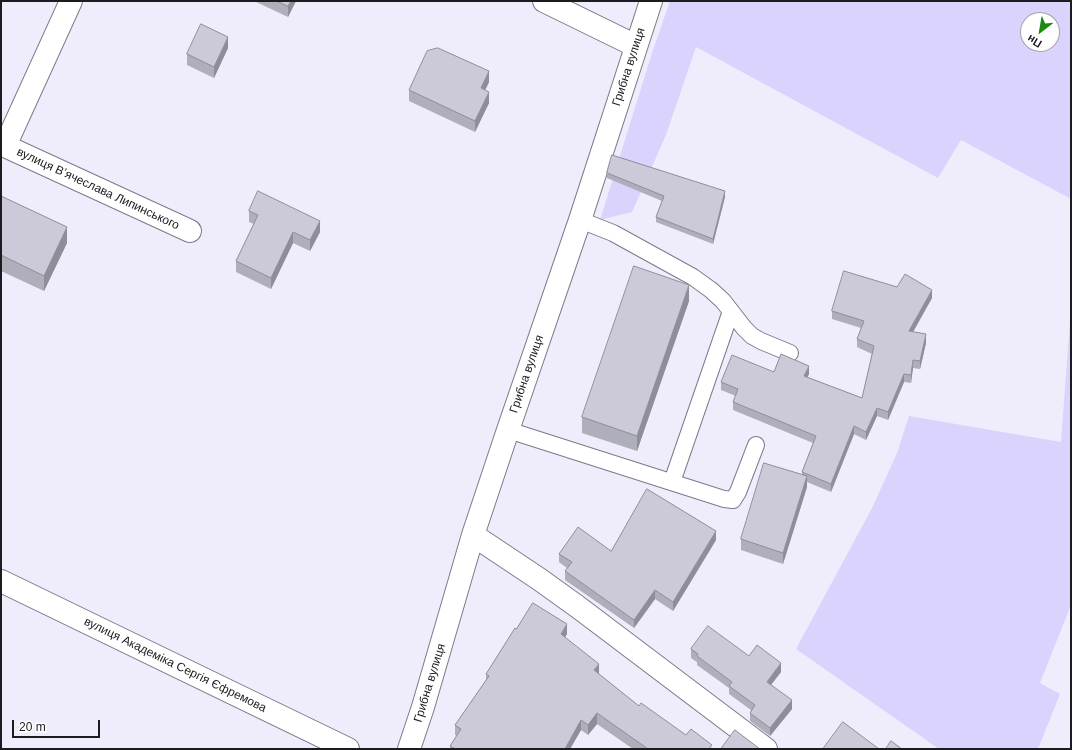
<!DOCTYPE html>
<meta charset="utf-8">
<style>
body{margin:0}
#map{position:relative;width:1072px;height:750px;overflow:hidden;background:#efedfc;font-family:Arial,sans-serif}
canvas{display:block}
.frame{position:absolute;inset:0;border:2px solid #1b1b20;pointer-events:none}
.north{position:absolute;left:1020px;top:12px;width:40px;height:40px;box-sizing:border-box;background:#fff;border:1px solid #a4a4a6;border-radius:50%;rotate:211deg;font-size:11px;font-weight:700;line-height:16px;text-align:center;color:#1b1b20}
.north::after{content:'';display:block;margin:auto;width:14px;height:18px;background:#198b10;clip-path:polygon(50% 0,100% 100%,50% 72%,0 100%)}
.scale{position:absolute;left:12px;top:720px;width:88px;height:18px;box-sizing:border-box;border:2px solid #1b1b20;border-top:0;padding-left:5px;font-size:12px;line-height:14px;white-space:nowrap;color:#1b1b20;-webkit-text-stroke:3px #fff;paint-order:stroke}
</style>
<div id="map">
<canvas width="1072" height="750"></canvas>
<div class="frame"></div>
<div class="north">Пн</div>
<div class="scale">20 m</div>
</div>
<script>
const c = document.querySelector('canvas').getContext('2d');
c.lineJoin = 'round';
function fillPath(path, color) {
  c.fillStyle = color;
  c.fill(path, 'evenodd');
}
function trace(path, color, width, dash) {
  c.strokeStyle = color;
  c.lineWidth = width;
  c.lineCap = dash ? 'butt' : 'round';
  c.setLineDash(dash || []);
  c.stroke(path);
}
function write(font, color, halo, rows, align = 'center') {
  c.font = font + ' Arial,sans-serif';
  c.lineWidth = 4;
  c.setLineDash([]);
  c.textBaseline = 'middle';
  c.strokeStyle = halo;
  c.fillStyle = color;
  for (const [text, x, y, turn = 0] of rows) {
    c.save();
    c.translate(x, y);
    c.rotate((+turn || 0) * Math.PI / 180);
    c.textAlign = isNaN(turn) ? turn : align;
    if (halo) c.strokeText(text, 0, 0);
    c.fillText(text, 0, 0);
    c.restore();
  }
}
fillPath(new Path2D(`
 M670,1H1071V199L961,140L938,178L696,47L666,135L632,212L600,220L652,53ZM1028,20H1052V44H1028Z
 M1071,307V605L1040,683L1060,694L1038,749H939L796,649L872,508L897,453L909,416L1061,442Z`), '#dad3fd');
const lane = new Path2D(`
 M580,220L613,233L693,277L711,290L723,301L744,328L752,336L761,341L790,353
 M508,430L724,499L733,500L738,492L756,445
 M672,482L731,311`);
const street = new Path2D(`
 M71,1L5,146L190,231
 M544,1L636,46
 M473,535L539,579L578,607L766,749
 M1,581L348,749
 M409,749L423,707L473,535L508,430L580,220L651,1`);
trace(lane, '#7c7a88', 18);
trace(street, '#7c7a88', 24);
trace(lane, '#fff', 16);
trace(street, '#fff', 22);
fillPath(new Path2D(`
 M254,1H296L288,17Z
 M228,48L214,78L187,65V54Z
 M489,82L485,90L489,103L475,132L409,101V90Z
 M607,173L725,197L713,244L656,222V217L662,201L607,178Z
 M1,196L67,243L44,291L1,271Z
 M249,211L320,232L310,251L293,243L271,289L236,272V261L254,224L249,222Z
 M932,298L913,332L926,343L920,369L913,368L911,383L904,382L888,420L877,416L866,440L854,434L831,492L807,482V487L783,564L741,550V539L802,475V472L813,443L733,410V402L736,396L721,390V382L774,372L809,374L807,377L862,398L872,354L857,347V339L861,328L832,319V311Z
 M689,301L637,451L582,433V417Z
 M716,540L673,611L655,599L634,628L565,580V571L567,568L559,562V554L611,551Z
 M516,629L567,634L565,637L599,674L639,706L686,735L712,749H633L597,724L588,735L581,730L570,749H450V746L457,736L455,735V725L486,680V674Z
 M691,649L749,656L781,672L771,685L792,709L770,736L750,721V713L751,710L729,694V688L697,665V662L691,658Z`), '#afaebb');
fillPath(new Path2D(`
 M291,1H296L288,17V6Z
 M228,37V48L214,78V67Z
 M489,71V82L481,99V88Z
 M489,92V103L475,132V121Z
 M725,191V197L713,244V239Z
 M320,221V232L310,251V240Z
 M67,227V243L44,291V276Z
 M293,232V243L271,289V278Z
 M689,285V301L637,451V436Z
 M932,290V298L909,339V331Z
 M926,334V343L920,369V361Z
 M913,360V368L911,383V375Z
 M809,366V374L804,384V376Z
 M904,374V382L888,420V412Z
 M877,408V416L866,440V432Z
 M854,426V434L831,492V484Z
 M807,476V487L783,564V553Z
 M716,531V540L673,611V602Z
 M655,590V599L634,628V620Z
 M567,624V634L561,644V634Z
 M781,663V672L767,690V682Z
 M599,664V674L594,670Z
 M792,700V709L770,736V728Z
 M597,713V724L588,735V725Z
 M581,720V730L570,749H565Z`), '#8f8d98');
const building = new Path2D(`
 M277,1H291L288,6Z
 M201,24L228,37L214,67L187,54Z
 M438,48L489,71L481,88L489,92L475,121L409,90L427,51Z
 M612,155L725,191L713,239L656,217L664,196L607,173Z
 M258,191L320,221L310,240L293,232L271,278L236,261L258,215L249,211Z
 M1,196L67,227L44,276L1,255Z
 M634,266L689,285L637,436L582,417Z
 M844,271L897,287L905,274L932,290L909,331L926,334L920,361L913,360L911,375L904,374L888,412L877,408L866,432L854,426L831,484L802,472L816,436L733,402L738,389L721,382L732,355L774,372L781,354L809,366L804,376L862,398L874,346L857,339L864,321L832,311Z
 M764,463L807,476L783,553L741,539Z
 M647,489L716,531L673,602L655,590L634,620L565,571L572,562L559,554L578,527L611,551Z
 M533,603L567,624L561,634L599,664L594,670L639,706L641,703L686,735L691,729L712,745L709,749H648L597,713L588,725L581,720L565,749H455L450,746L461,729L455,725L489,676L486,674L515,628L516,629Z
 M708,626L749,656L757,645L781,663L767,682L792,700L770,728L750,713L755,705L729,686L732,682L697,656L698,654L691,649Z
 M843,722L879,749H823Z
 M735,730L760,749H721Z
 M891,741L902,749H886Z`);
fillPath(building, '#cccad9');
trace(building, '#8f8d98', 1);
write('12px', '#1b1b20', '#fff', [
 ["Грибна вулиця",629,67,-72],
 ["вулиця Вʼячеслава Липинського",98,189,25],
 ["Грибна вулиця",527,374,-71],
 ["вулиця Академіка Сергія Єфремова",175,665,26],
 ["Грибна вулиця",430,683,-73]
]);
</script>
